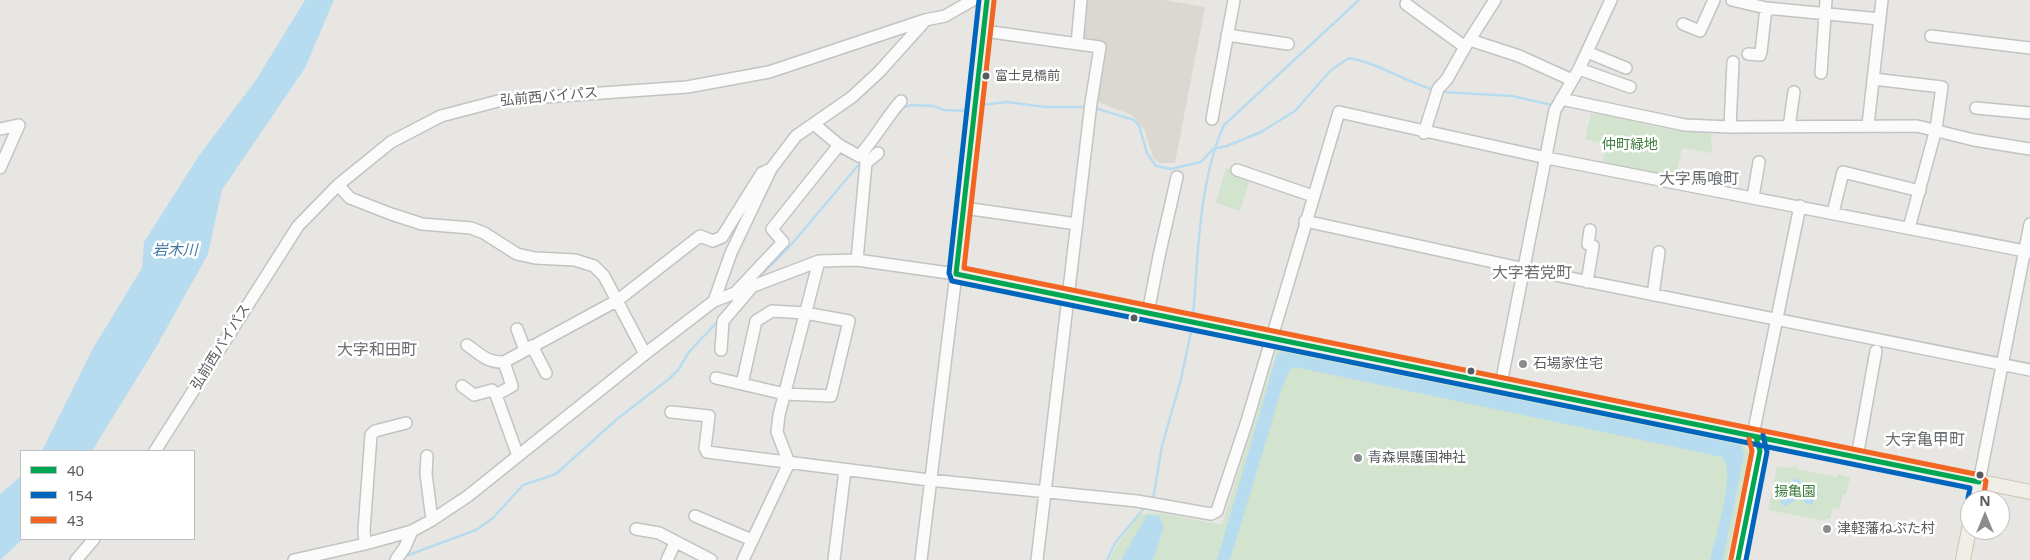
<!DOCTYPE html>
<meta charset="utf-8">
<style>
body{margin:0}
#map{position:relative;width:2030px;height:560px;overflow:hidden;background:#e8e6e2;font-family:"Noto Sans",sans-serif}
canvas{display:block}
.legend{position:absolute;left:20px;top:450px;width:175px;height:90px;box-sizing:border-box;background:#fff;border:1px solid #bdbebf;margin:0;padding:6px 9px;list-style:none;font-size:15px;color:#595c5f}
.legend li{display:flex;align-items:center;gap:10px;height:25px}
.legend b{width:25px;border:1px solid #bdbebf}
.north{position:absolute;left:1960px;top:490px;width:50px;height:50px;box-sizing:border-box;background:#fff;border:1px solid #bdbebf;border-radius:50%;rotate:0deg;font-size:14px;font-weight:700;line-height:20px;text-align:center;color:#595c5f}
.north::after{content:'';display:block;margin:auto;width:18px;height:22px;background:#8b8c8d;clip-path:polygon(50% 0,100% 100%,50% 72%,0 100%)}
</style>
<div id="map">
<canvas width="2030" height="560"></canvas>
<ul class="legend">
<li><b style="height:6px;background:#00a651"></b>40</li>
<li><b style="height:6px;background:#0065bd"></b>154</li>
<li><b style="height:6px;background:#f26522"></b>43</li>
</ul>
<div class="north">N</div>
</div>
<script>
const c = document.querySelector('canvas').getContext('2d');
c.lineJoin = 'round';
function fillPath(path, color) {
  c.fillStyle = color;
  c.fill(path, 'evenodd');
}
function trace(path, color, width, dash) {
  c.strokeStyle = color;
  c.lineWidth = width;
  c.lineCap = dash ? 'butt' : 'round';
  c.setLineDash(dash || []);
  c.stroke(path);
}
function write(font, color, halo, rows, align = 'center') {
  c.font = font + ' "Noto Sans","Noto Sans JP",sans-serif';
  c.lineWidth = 5;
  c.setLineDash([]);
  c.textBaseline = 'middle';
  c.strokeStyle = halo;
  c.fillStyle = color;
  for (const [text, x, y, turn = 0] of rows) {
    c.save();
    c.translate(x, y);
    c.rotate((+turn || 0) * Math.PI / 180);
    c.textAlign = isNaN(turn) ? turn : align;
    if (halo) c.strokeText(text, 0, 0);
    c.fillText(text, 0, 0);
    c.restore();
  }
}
fillPath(new Path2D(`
 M1087,0H1164L1205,7L1175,163H1159L1153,157L1145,131L1132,115L1098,102L1104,42L1083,39Z`), '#dbd8d2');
fillPath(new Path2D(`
 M1591,114H1610L1654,127L1711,134L1712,153L1682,148L1676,176L1602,163L1607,145L1585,139Z
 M1226,168L1250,178L1240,211L1216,203Z
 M1277,348L1742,441L1749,453L1727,560H1109L1117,545L1140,514L1160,513L1222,525Z
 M1794,465L1797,466V469L1837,477L1838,474L1850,477L1846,495L1843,494L1839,509L1833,508L1830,519H1826L1825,521L1768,510L1777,466L1792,468Z`), '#d2e3ce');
fillPath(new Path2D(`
 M305,0H334L305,68L222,190L208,254L155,349L92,451H42L93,348L142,268L144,242L198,157L256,80Z
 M1283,352L1741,445L1744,454L1723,560H1710C1715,540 1737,470 1722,457L1295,367L1290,370L1283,385L1230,560H1217L1277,354Z
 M21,476V539H23L0,560V494Z
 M1794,478L1804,483L1815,484L1819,495L1815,498L1813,504L1808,505L1800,498L1785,506L1781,504L1780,499L1792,493L1795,488L1792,481Z
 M1147,515L1159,516L1164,527L1153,560H1121Z`), '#b8dcef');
trace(new Path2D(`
 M1442,92L1512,96L1552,105
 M981,105L1007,102L1045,107H1087
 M1560,106L1572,107
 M901,108L911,105L933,106L944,110L969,111
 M1095,108L1134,120L1139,126L1147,153L1156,166L1171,169L1201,162L1213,149L1227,146L1261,132L1295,111L1331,70L1349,58C1379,63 1405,82 1434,90
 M1636,120L1662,126
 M1695,131L1724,132
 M1884,132L1911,131
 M868,154L887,128
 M757,279L790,246L861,162
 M1193,317C1198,256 1199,180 1224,125L1359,0
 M1153,499L1162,446L1181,379L1192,327
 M403,557L476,530L493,518L523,485L556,474L617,419L669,379L678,370L689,352L718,321
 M1107,560L1115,543L1145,507`), '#b8dcef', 2.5);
const minor = new Path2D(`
 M1732,0L1766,8L1880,19
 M1406,4L1465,47
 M1683,24L1700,31L1714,0
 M984,31L1100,47L1091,103L1037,560
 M1227,35L1288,44
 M1931,36L2030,48
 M1470,40L1519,56L1572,80
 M1077,44L1081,0
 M1587,52L1626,68
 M1748,54L1760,55L1761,52L1766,8
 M1579,69L1630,87
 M1821,73L1826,0
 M1873,79L1942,87L1936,129L1909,228
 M1561,99L1685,125L1730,127L1917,126L1974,140L2030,149
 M1976,108L2030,113
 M1212,119L1234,0
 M815,125L839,145L859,156C875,139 885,119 901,101
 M1868,125L1882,0
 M1730,127L1733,62
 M1789,127L1794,92
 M0,129L19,125L0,168
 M1424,133L1438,89L1447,79L1465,47L1495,0
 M1237,170L1313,196
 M338,185L350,198L391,214L422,224L471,228L484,233L517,254L535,258L575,260L594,266L604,276L645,354
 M1753,197L1759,162
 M964,208L1077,224
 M1833,213L1843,172L1920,191
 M1305,221L1525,269L2030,370
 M857,260L866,163L878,153
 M1587,282L1593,246L1588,244L1590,230
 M736,292L783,242L772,229L839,145
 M1653,295L1659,252
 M714,301L731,253L771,169L796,136L852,97L879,72L924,22
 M1148,313L1159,256L1177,177
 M517,329L525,350
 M467,345C480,354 487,363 504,362
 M532,346L546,373
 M721,350L723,321L751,288
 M716,378L785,394L831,396L849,321L805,313L772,311L756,321L742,384
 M1501,384L1555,110L1579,69L1611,0
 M462,386L474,395L492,390L496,395L518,456
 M496,395L512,386L504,362L618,300L700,236L713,241L722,237L762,173L771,169
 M671,412L709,416L705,448L707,452L929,480L1137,501L1211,514L1217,511L1247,421L1339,112L1547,158L2030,252
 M155,451L298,226L338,185L391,142L441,116L502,100L687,87L769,72L925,20L945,16L973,0
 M427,456L426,474L432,520
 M1857,457L1876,351
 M1979,482L2030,224
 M695,516L752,540
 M636,529L659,533L711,560
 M365,544L364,530L371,435L375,431L406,423
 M76,560L94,539
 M294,560L365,544L412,531L432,520L468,496L645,354L714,301L819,261L857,260L956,274L921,560
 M396,560L405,547L412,531
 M667,560L675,543
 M743,560L789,463L777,432L779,415L819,261
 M834,560L845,470
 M1738,560L1760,451L1754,430L1800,206`);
const major = new Path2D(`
 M987,0L956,274L2030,492
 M1975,500L1979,482
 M1963,560L1970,524`);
trace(minor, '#c3c3c3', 14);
trace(major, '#cec4b2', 16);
trace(minor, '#fcfbfb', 11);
trace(major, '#f0eee6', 14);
trace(new Path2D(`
 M956,274L1979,482
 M956,274L987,0
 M1738,560L1760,451L1756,437`), '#00a651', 5);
trace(new Path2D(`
 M979,0L949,273L952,281L1970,488L1968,498
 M1746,560L1767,452L1763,435`), '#0065bd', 5);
trace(new Path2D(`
 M994,1L964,268L1980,475L1986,481L1983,500
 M1731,559L1752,451L1749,439`), '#f26522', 5);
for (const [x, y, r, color] of [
 [986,76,4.5,"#595c5f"],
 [1134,318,4.5,"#595c5f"],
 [1523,364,5,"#8b8c8d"],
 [1471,371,4.5,"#595c5f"],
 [1358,458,5,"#8b8c8d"],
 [1980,475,4.5,"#595c5f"],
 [1827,529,5,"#8b8c8d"]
]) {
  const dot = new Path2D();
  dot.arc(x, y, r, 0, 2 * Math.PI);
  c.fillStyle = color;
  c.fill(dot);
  trace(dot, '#fff', 2);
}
write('13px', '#595c5f', '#fff', [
 ["富士見橋前",995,76]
], 'left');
write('14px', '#595c5f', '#fff', [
 ["弘前西バイパス",549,97,-5],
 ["弘前西バイパス",221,347,-58]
]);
write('14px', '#3c7b3b', '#fff', [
 ["仲町緑地",1630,145],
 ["揚亀園",1795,492]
]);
write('14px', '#595c5f', '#fff', [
 ["石場家住宅",1533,364],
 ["青森県護国神社",1368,458],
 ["津軽藩ねぷた村",1837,529]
], 'left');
write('italic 15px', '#4578a5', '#fff', [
 ["岩木川",175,251]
]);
write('16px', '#6a6e71', '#fff', [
 ["大字馬喰町",1699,179],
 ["大字若党町",1532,273],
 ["大字和田町",377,350],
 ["大字亀甲町",1925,440]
]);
</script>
